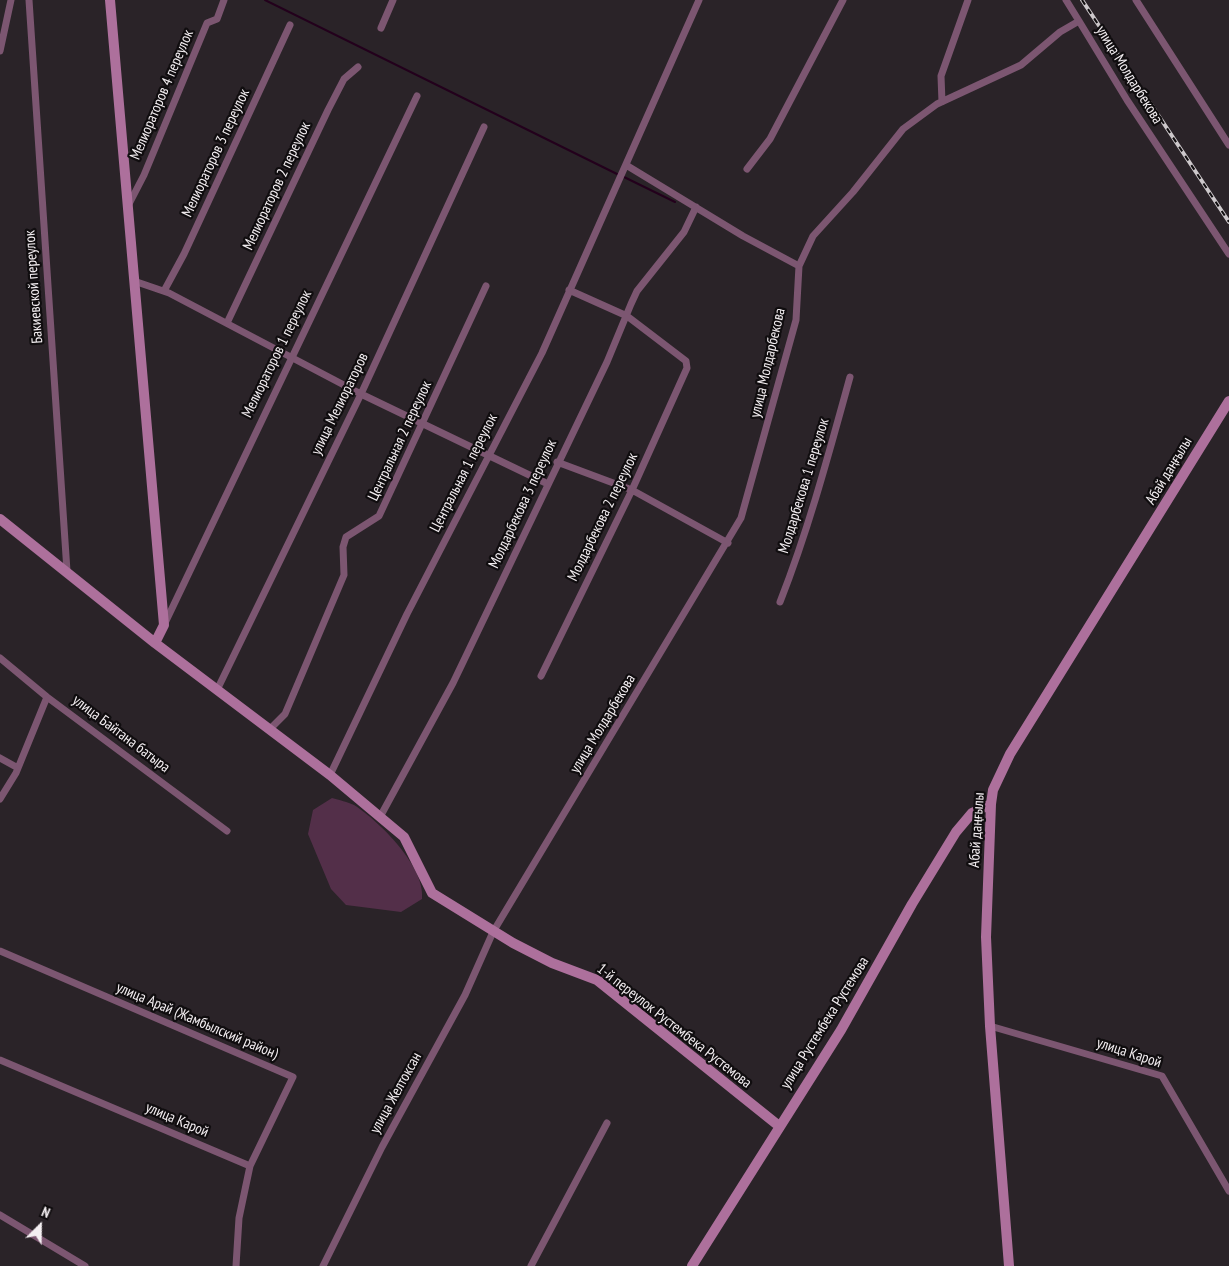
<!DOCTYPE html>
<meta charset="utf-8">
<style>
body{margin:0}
#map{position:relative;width:1229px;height:1266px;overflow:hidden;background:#2a2328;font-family:"PT Sans Narrow",sans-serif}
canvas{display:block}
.north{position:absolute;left:15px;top:1201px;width:50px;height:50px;-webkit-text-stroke:4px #100d0f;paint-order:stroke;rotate:23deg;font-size:14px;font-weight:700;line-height:20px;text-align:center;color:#f4eff2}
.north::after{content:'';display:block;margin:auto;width:18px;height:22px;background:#f4eff2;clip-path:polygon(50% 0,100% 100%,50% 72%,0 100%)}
</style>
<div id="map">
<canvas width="1229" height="1266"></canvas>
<div class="north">N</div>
</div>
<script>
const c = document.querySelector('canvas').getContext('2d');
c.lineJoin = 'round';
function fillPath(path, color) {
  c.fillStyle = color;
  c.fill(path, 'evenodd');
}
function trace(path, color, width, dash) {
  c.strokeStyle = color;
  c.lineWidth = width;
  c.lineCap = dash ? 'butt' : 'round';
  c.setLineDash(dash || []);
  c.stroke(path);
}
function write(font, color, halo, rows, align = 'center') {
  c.font = font + ' "PT Sans Narrow",sans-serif';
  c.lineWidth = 4.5;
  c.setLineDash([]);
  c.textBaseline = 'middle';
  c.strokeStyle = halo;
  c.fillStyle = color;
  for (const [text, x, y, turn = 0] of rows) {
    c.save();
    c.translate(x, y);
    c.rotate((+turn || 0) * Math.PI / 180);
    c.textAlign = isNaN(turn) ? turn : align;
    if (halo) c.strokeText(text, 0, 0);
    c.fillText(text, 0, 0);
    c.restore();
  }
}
fillPath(new Path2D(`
 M332,798C339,800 348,802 354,805C379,821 426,867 422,899L401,912L346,905L331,889L308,834L313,810Z`), '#532f49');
trace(new Path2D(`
 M265,0L619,175
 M624,177L675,202`), '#23001c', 2);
trace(new Path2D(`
 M29,0L67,571
 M1066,0L1079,21
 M1136,0L1229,145
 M381,28L393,0
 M0,51L11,0
 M942,102L941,76L968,0
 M626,165L743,236L799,266
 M747,169L770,139L843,0
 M128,206L144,175L207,23L217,19L224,0
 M134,281L169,293L361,394L548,484
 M164,291L184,254L290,25
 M227,323L328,110L344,79L358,67
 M557,462L632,490L728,543
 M780,602C809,528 829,453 850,377
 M165,623L417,96
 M0,658L47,697L227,831
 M541,676L632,490L687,368L686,361L627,316L569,290
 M217,690L361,394L484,127
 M270,729L285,714L344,575L343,547L346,537L379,516L486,286
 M0,758L18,768
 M330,775L407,614L542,353L699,0
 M0,799L16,773L47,697
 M380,817L453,683L607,362L631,304L637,291L684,232L696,207
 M0,951L293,1077L250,1166
 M990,1026L1162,1076L1229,1191
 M0,1060L250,1166L239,1218L236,1266
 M0,1215L85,1266
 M323,1266L382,1147L465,995L493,932L741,518L796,320L799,266L813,236L853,192L903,129L937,104L1021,65L1060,32L1079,21L1127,100L1229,254
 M531,1266L607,1123`), '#7c5671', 7);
trace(new Path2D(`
 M110,0L164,625L155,643
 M0,519L155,643L330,775L404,837L432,893L513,943L552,963L597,980L779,1126
 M692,1266L841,1030L912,904L956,832L972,813L991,804
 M1009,1266L990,1026L986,937L991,804L993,790L1010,754L1229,401`), '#ad709c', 10);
const rail = new Path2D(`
 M1082,0L1229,222`);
trace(rail, '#cdc8cb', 4);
trace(rail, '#100d0f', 2, [5.5]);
write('15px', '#f4eff2', '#100d0f', [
 ["улица Молдарбекова",1129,75,58],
 ["Мелиораторов 4 переулок",162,95,-67],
 ["Мелиораторов 3 переулок",216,153,-65],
 ["Мелиораторов 2 переулок",277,186,-65],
 ["Бакиевской переулок",34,287,-94],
 ["Мелиораторов 1 переулок",277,354,-64],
 ["улица Молдарбекова",768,363,-77],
 ["улица Мелиораторов",340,404,-64],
 ["Центральная 2 переулок",400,441,-65],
 ["Абай даңғылы",1169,471,-59],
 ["Центральная 1 переулок",464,473,-63],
 ["Молдарбекова 1 переулок",804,486,-73],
 ["Молдарбекова 3 переулок",523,504,-65],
 ["Молдарбекова 2 переулок",603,517,-64],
 ["улица Молдарбекова",603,724,-59],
 ["улица Байтана батыра",121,734,37],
 ["Абай даңғылы",977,830,-86],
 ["улица Арай (Жамбылский район)",197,1021,23],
 ["улица Рустембека Рустемова",825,1023,-58],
 ["1-й переулок Рустембека Рустемова",674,1026,38],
 ["улица Карой",1129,1053,18],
 ["улица Желтоксан",396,1093,-61],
 ["улица Карой",177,1120,23]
]);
</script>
